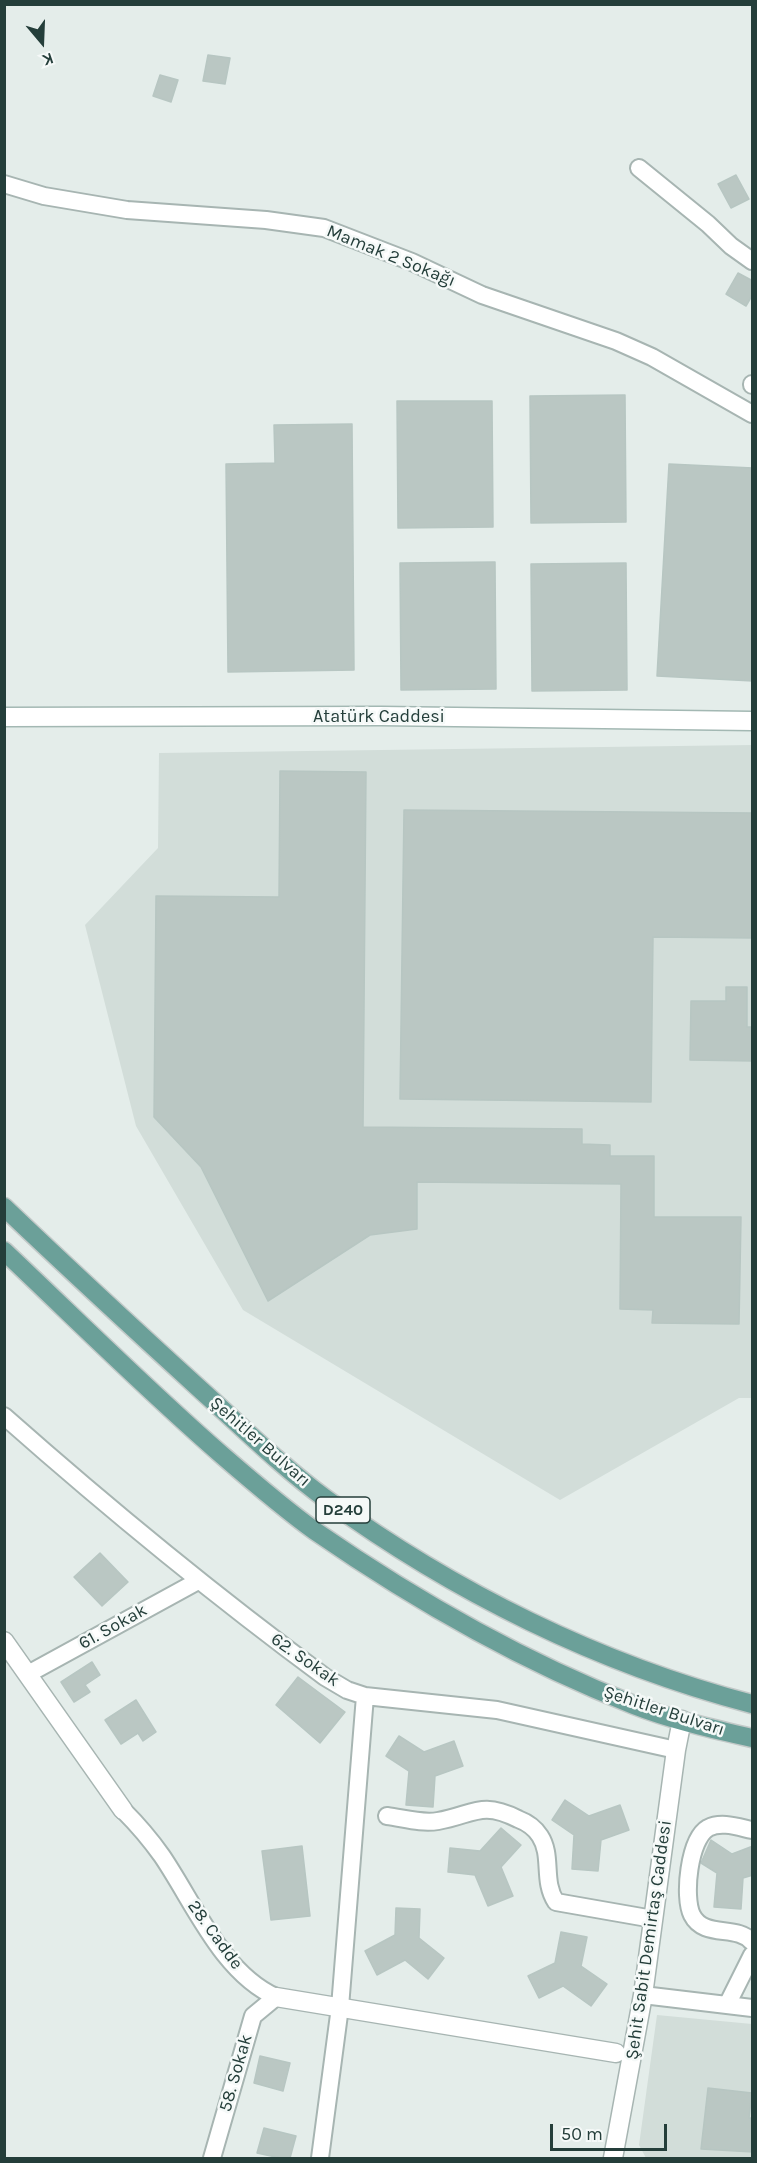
<!DOCTYPE html>
<meta charset="utf-8">
<style>
body{margin:0}
#map{position:relative;width:757px;height:2163px;overflow:hidden;background:#e4edea;font-family:Karla,sans-serif}
canvas{display:block}
.frame{position:absolute;inset:0;border:6px solid #243e3a;pointer-events:none}
.north{position:absolute;left:12px;top:12px;width:60px;height:60px;-webkit-text-stroke:4px #f5f9f8;paint-order:stroke;rotate:161deg;font-size:16px;font-weight:700;line-height:24px;text-align:center;color:#243e3a}
.north::after{content:'';display:block;margin:auto;width:21px;height:27px;background:#243e3a;clip-path:polygon(50% 0,100% 100%,50% 72%,0 100%)}
.scale{position:absolute;left:550px;top:2124px;width:117px;height:27px;box-sizing:border-box;border:3px solid #243e3a;border-top:0;padding-left:8px;font-size:18px;line-height:21px;white-space:nowrap;color:#243e3a;-webkit-text-stroke:4px #f5f9f8;paint-order:stroke}
</style>
<div id="map">
<canvas width="757" height="2163"></canvas>
<div class="frame"></div>
<div class="north">K</div>
<div class="scale">50 m</div>
</div>
<script>
const c = document.querySelector('canvas').getContext('2d');
c.lineJoin = 'round';
function fillPath(path, color) {
  c.fillStyle = color;
  c.fill(path, 'evenodd');
}
function trace(path, color, width, dash) {
  c.strokeStyle = color;
  c.lineWidth = width;
  c.lineCap = dash ? 'butt' : 'round';
  c.setLineDash(dash || []);
  c.stroke(path);
}
function write(font, color, halo, rows, align = 'center') {
  c.font = font + ' Karla,sans-serif';
  c.lineWidth = 5;
  c.setLineDash([]);
  c.textBaseline = 'middle';
  c.strokeStyle = halo;
  c.fillStyle = color;
  for (const [text, x, y, turn = 0] of rows) {
    c.save();
    c.translate(x, y);
    c.rotate((+turn || 0) * Math.PI / 180);
    c.textAlign = isNaN(turn) ? turn : align;
    if (halo) c.strokeText(text, 0, 0);
    c.fillText(text, 0, 0);
    c.restore();
  }
}
fillPath(new Path2D(`
 M752,745V1398H739L560,1500L243,1310L136,1126L85,925L158,848L159,753Z
 M657,2015L752,2024V2158H646L639,2145Z`), '#d2ddd9');
const building = new Path2D(`
 M208,55L230,58L225,84L203,81Z
 M160,75L178,80L171,102L153,96Z
 M736,175L749,199L731,208L718,184Z
 M738,273L753,281V294L746,306L726,294Z
 M625,395L626,522L531,523L530,396Z
 M397,401H492L493,527L398,528Z
 M352,424L354,670L228,672L226,464L275,463L274,425Z
 M669,464L753,468V681L657,676Z
 M495,562L496,689L401,690L400,563Z
 M626,563L627,690L532,691L531,564Z
 M280,771L366,772L363,1127L582,1129V1144L610,1145V1156H654V1217H741L739,1324L652,1323L653,1310L620,1309L621,1184L417,1182V1229L370,1235L268,1301L201,1167L154,1117L156,896L279,897Z
 M404,810L753,813V938L653,937L651,1102L400,1099Z
 M726,987H747V1027H753V1061L690,1060L691,1001H726Z
 M100,1553L128,1582L102,1606L74,1577Z
 M92,1662L100,1675L85,1685L90,1692L74,1702L61,1682Z
 M298,1677L345,1712L320,1743L276,1705Z
 M136,1700L156,1732L143,1741L138,1733L121,1744L105,1720Z
 M399,1736L424,1752L454,1741L463,1766L435,1776L433,1807L406,1805L409,1771L386,1756Z
 M565,1800L589,1816L620,1805L629,1830L601,1840L598,1871L572,1869L574,1835L552,1820Z
 M501,1828L521,1845L501,1867L513,1896L488,1906L475,1875L448,1872L450,1848L480,1851Z
 M711,1840L732,1854L753,1846V1875L743,1878L741,1909L714,1907L717,1873L701,1863Z
 M302,1846L310,1916L271,1920L262,1851Z
 M396,1908L420,1909L419,1938L444,1958L428,1979L405,1960L377,1975L365,1951L395,1935Z
 M561,1932L587,1937L581,1966L607,1984L591,2006L563,1986L539,1998L528,1976L555,1963Z
 M260,2056L290,2063L283,2091L254,2083Z
 M708,2088L752,2093L749,2118H753V2152L701,2149Z
 M264,2128L296,2136L290,2158H280L257,2153Z`);
fillPath(building, '#bac7c3');
trace(building, '#b7c6c2', 1.5);
const minor = new Path2D(`
 M639,168L708,224L731,246L752,261
 M4,184L44,196L127,210L266,220L324,228L412,262L482,295L616,341L652,357L752,414
 M752,384V385
 M4,1416C108,1508 214,1595 325,1677L347,1690L365,1696L497,1710L676,1750
 M28,1674L198,1581
 M123,1810C137,1824 150,1839 162,1856C194,1903 222,1973 276,1997L253,2016L212,2158
 M387,1816C403,1818 421,1824 438,1821C473,1815 481,1800 518,1819C526,1822 535,1828 540,1836C553,1856 542,1881 556,1902L653,1919
 M752,1830C738,1827 721,1821 708,1828C689,1839 683,1897 692,1915C704,1939 737,1924 752,1942
 M643,1995L752,2008
 M727,2005L752,1955
 M320,2158L340,2007L365,1696`);
const tertiary = new Path2D(`
 M4,1641L123,1810
 M276,1997L616,2053
 M613,2158L643,1995L676,1750L682,1720`);
const secondary = new Path2D(`
 M4,717L381,716L752,721`);
const primary = new Path2D(`
 M4,1207C69,1269 135,1330 202,1391C242,1427 282,1467 326,1499C454,1592 599,1664 752,1704
 M4,1251C77,1320 148,1391 223,1456C253,1482 283,1508 315,1531C412,1598 524,1662 634,1705C672,1720 713,1729 752,1738`);
trace(minor, '#a7b5b2', 20);
trace(tertiary, '#a7b5b2', 21);
trace(secondary, '#a3b8b3', 21);
trace(primary, '#c2c9c8', 21);
trace(minor, '#fff', 16);
trace(tertiary, '#fff', 18);
trace(secondary, '#fff', 18);
trace(primary, '#6ba099', 18);
for (const [x, y, w] of [
 [343,1510,54]
]) {
  const box = new Path2D();
  box.roundRect(x - w / 2, y - 13, w, 26, 4.5);
  c.fillStyle = '#f5f9f8';
  c.fill(box);
  trace(box, '#243e3a', 1.5);
}
write('bold 16px', '#243e3a', null, [
 ["D240",343,1510]
]);
write('18px', '#243e3a', '#f5f9f8', [
 ["Mamak 2 Sokağı",391,256,22],
 ["Atatürk Caddesi",379,717],
 ["Şehitler Bulvarı",260,1442,41],
 ["61. Sokak",113,1627,-29],
 ["62. Sokak",305,1660,35],
 ["Şehitler Bulvarı",664,1711,18],
 ["28. Cadde",215,1935,54],
 ["Şehit Sabit Demirtaş Caddesi",649,1940,-82],
 ["58. Sokak",236,2073,-74]
]);
</script>
